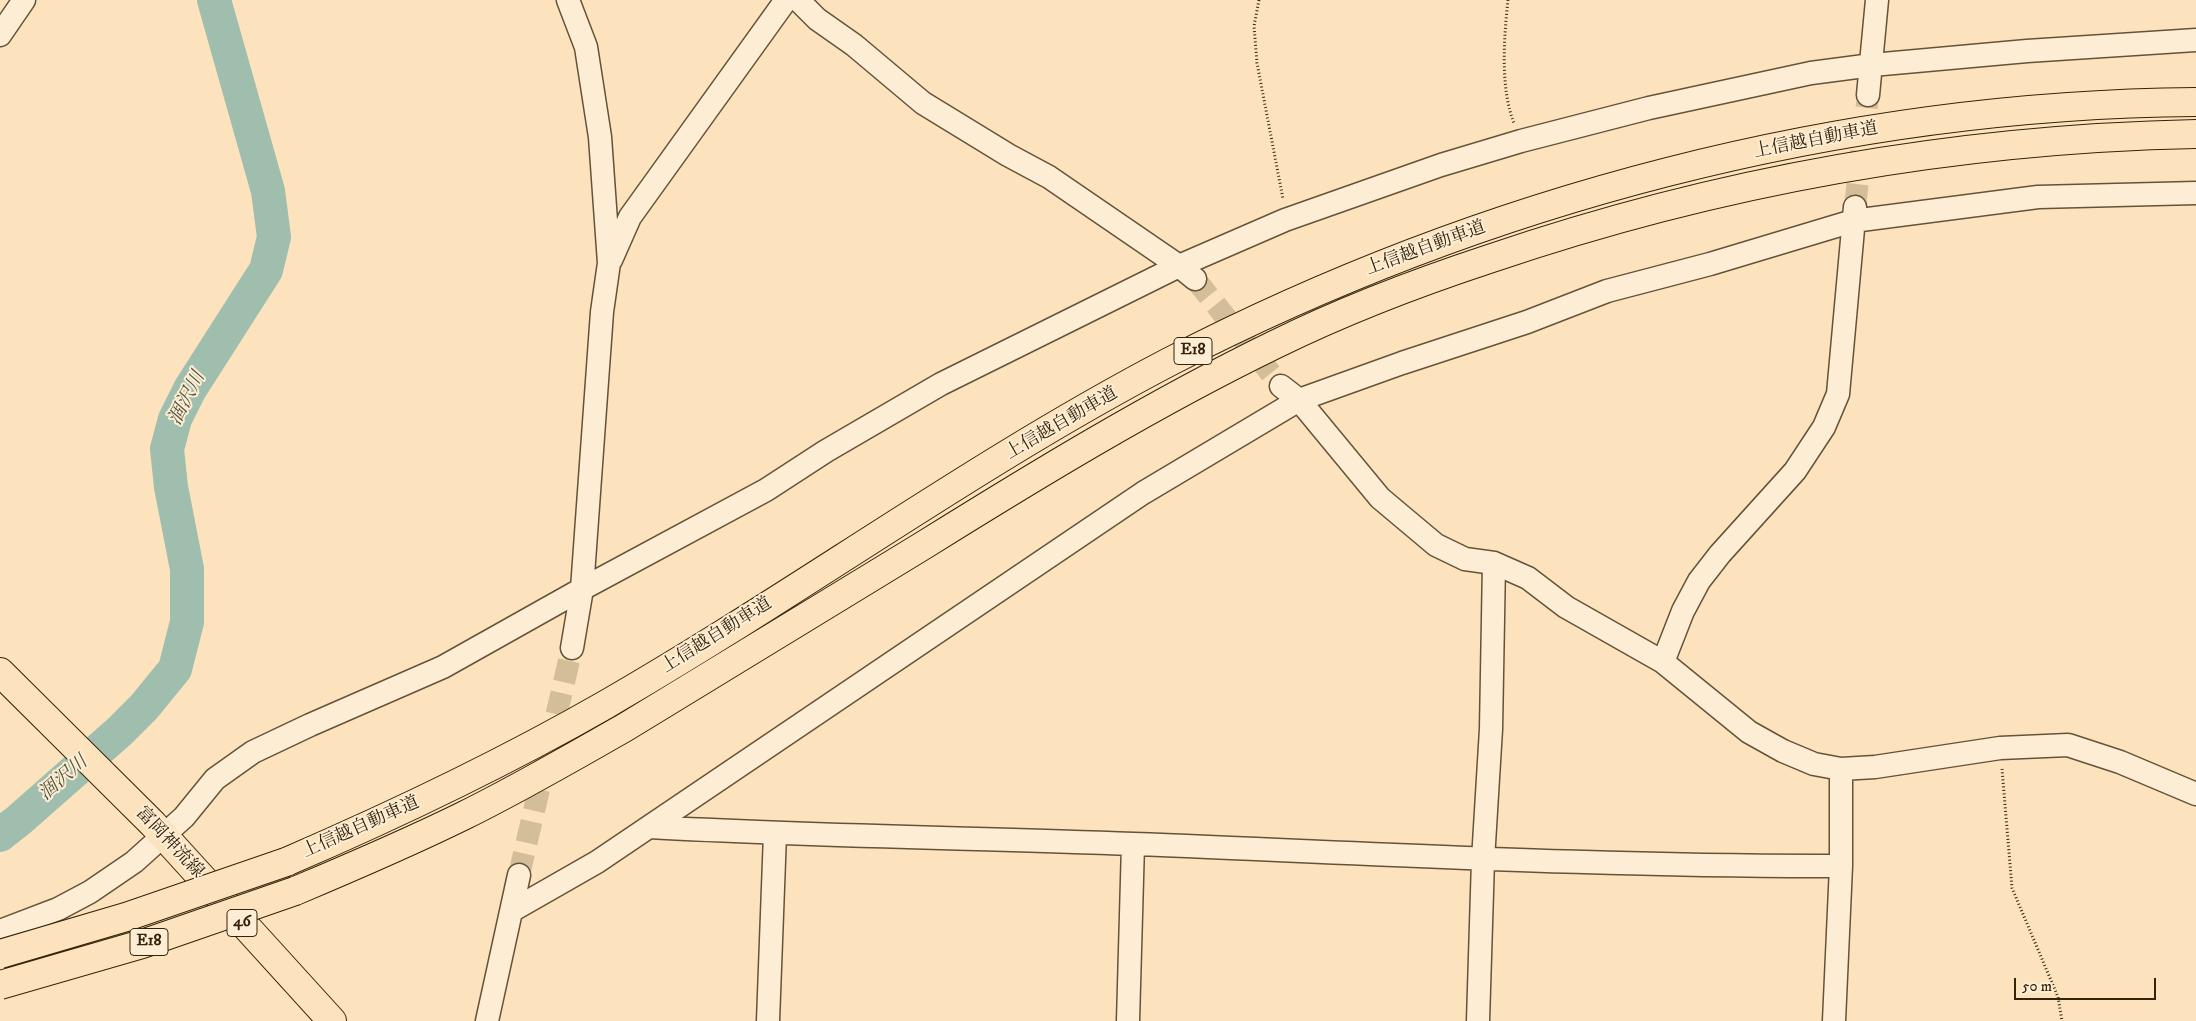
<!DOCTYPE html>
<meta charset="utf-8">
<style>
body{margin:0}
#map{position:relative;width:2196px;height:1021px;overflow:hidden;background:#fce3bd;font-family:"IM FELL DW Pica",serif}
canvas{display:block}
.scale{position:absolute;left:2014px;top:978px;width:142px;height:22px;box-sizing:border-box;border:2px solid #33230b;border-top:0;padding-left:6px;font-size:15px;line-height:18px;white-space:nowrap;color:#33230b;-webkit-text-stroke:4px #fdedd4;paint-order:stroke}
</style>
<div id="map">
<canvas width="2196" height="1021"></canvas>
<div class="scale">50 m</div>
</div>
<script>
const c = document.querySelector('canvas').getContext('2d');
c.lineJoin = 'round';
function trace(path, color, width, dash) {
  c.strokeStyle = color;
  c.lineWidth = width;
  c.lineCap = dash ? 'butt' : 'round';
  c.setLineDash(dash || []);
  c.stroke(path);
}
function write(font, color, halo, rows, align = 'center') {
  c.font = font + ' "IM FELL DW Pica","Noto Serif JP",serif';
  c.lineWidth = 4;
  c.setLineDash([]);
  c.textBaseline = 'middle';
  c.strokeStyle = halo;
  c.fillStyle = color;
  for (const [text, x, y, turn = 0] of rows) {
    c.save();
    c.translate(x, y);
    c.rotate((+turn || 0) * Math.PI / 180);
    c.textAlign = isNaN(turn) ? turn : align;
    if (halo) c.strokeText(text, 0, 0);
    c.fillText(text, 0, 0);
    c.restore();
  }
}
trace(new Path2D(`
 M0,835L19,820L120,731L144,707L175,669L187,622V569L171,487L167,449L175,419L190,389L266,270L274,237L268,191L214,0`), '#9fbeae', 34);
trace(new Path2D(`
 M1855,206L1868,95
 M1195,279L1281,386
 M519,875L572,648`), '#d4bd99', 22, [22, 11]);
const minor = new Path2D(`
 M568,0L586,47L600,137L609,263L602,312L582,589L572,648
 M798,0L817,19L854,45L923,103L1008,155L1049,177L1179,266L1195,279
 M0,35L24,0
 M1868,95L1877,0
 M611,260L630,217L786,0
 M1281,386L1299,400L1380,498L1436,545L1465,559L1494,563L1528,578L1566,607L1663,662L1749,732L1783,751L1814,764L1841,769L1875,767L2000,748L2068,745L2120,762L2196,794
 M1663,662L1683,611L1699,581L1720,554L1795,471L1824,427L1838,394L1855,207
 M649,827C810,836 972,838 1134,844C1370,853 1605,867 1841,866
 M513,910L597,862L1143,493L1299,400L1402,363L1527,322L1607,291L1710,264L1853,221L2038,197L2196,193
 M0,931L58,909L90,892L134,862L184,817L215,779L253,752L310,725L443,667L582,589L766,490L826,451L941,384L1179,266L1285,220L1441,165L1521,141L1649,108L1811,73L1872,65L2027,51L2196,40
 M487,1021L519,875
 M768,1021L775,834
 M1128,1021L1133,844
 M1478,1021L1483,860L1491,729L1494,563
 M1834,1021L1841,866V769`);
const major = new Path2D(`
 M0,672L153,824L332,1021`);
const highway = new Path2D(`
 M286,862C395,815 502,764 605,705C796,595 974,464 1169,362C1484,199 1841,105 2196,102
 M295,891C352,867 408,843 463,816C518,789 571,758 624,728C724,667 824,606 924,545C1038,474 1153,404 1274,345C1343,311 1416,283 1489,259C1718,181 1955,139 2196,134`);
trace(minor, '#655338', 25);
trace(major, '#33230b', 30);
trace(highway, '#33230b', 30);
trace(new Path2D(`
 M1259,0L1254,26L1257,63L1283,199
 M1508,0C1504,37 1500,88 1514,123
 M2002,769L2012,888L2058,997L2062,1021`), '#33230b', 3, [1, 2.5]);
trace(minor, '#fdedd4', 22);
trace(major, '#fce3bd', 28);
trace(highway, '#fce3bd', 28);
const highwayBridge = new Path2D(`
 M0,954L126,917L286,862
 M0,985L142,944L295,891`);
trace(highwayBridge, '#33230b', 30, []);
trace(highwayBridge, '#fce3bd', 28);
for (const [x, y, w] of [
 [1193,351,38],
 [242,923,30],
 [149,942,38]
]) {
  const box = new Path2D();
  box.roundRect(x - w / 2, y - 13.5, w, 27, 4);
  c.fillStyle = '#fdedd4';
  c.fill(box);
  trace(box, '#33230b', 1);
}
write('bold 16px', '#33230b', null, [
 ["E18",1193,351],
 ["46",242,923],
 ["E18",149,942]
]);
write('18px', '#33230b', '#fdedd4', [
 ["上信越自動車道",1816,141,-11],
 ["上信越自動車道",1426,249,-20],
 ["上信越自動車道",1062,424,-30],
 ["上信越自動車道",717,636,-32],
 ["上信越自動車道",361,828,-24],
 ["富岡神流線",169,843,47]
]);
write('italic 19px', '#53523c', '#fdedd4', [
 ["涸沢川",188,399,-63],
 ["涸沢川",64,779,-41]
]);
</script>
